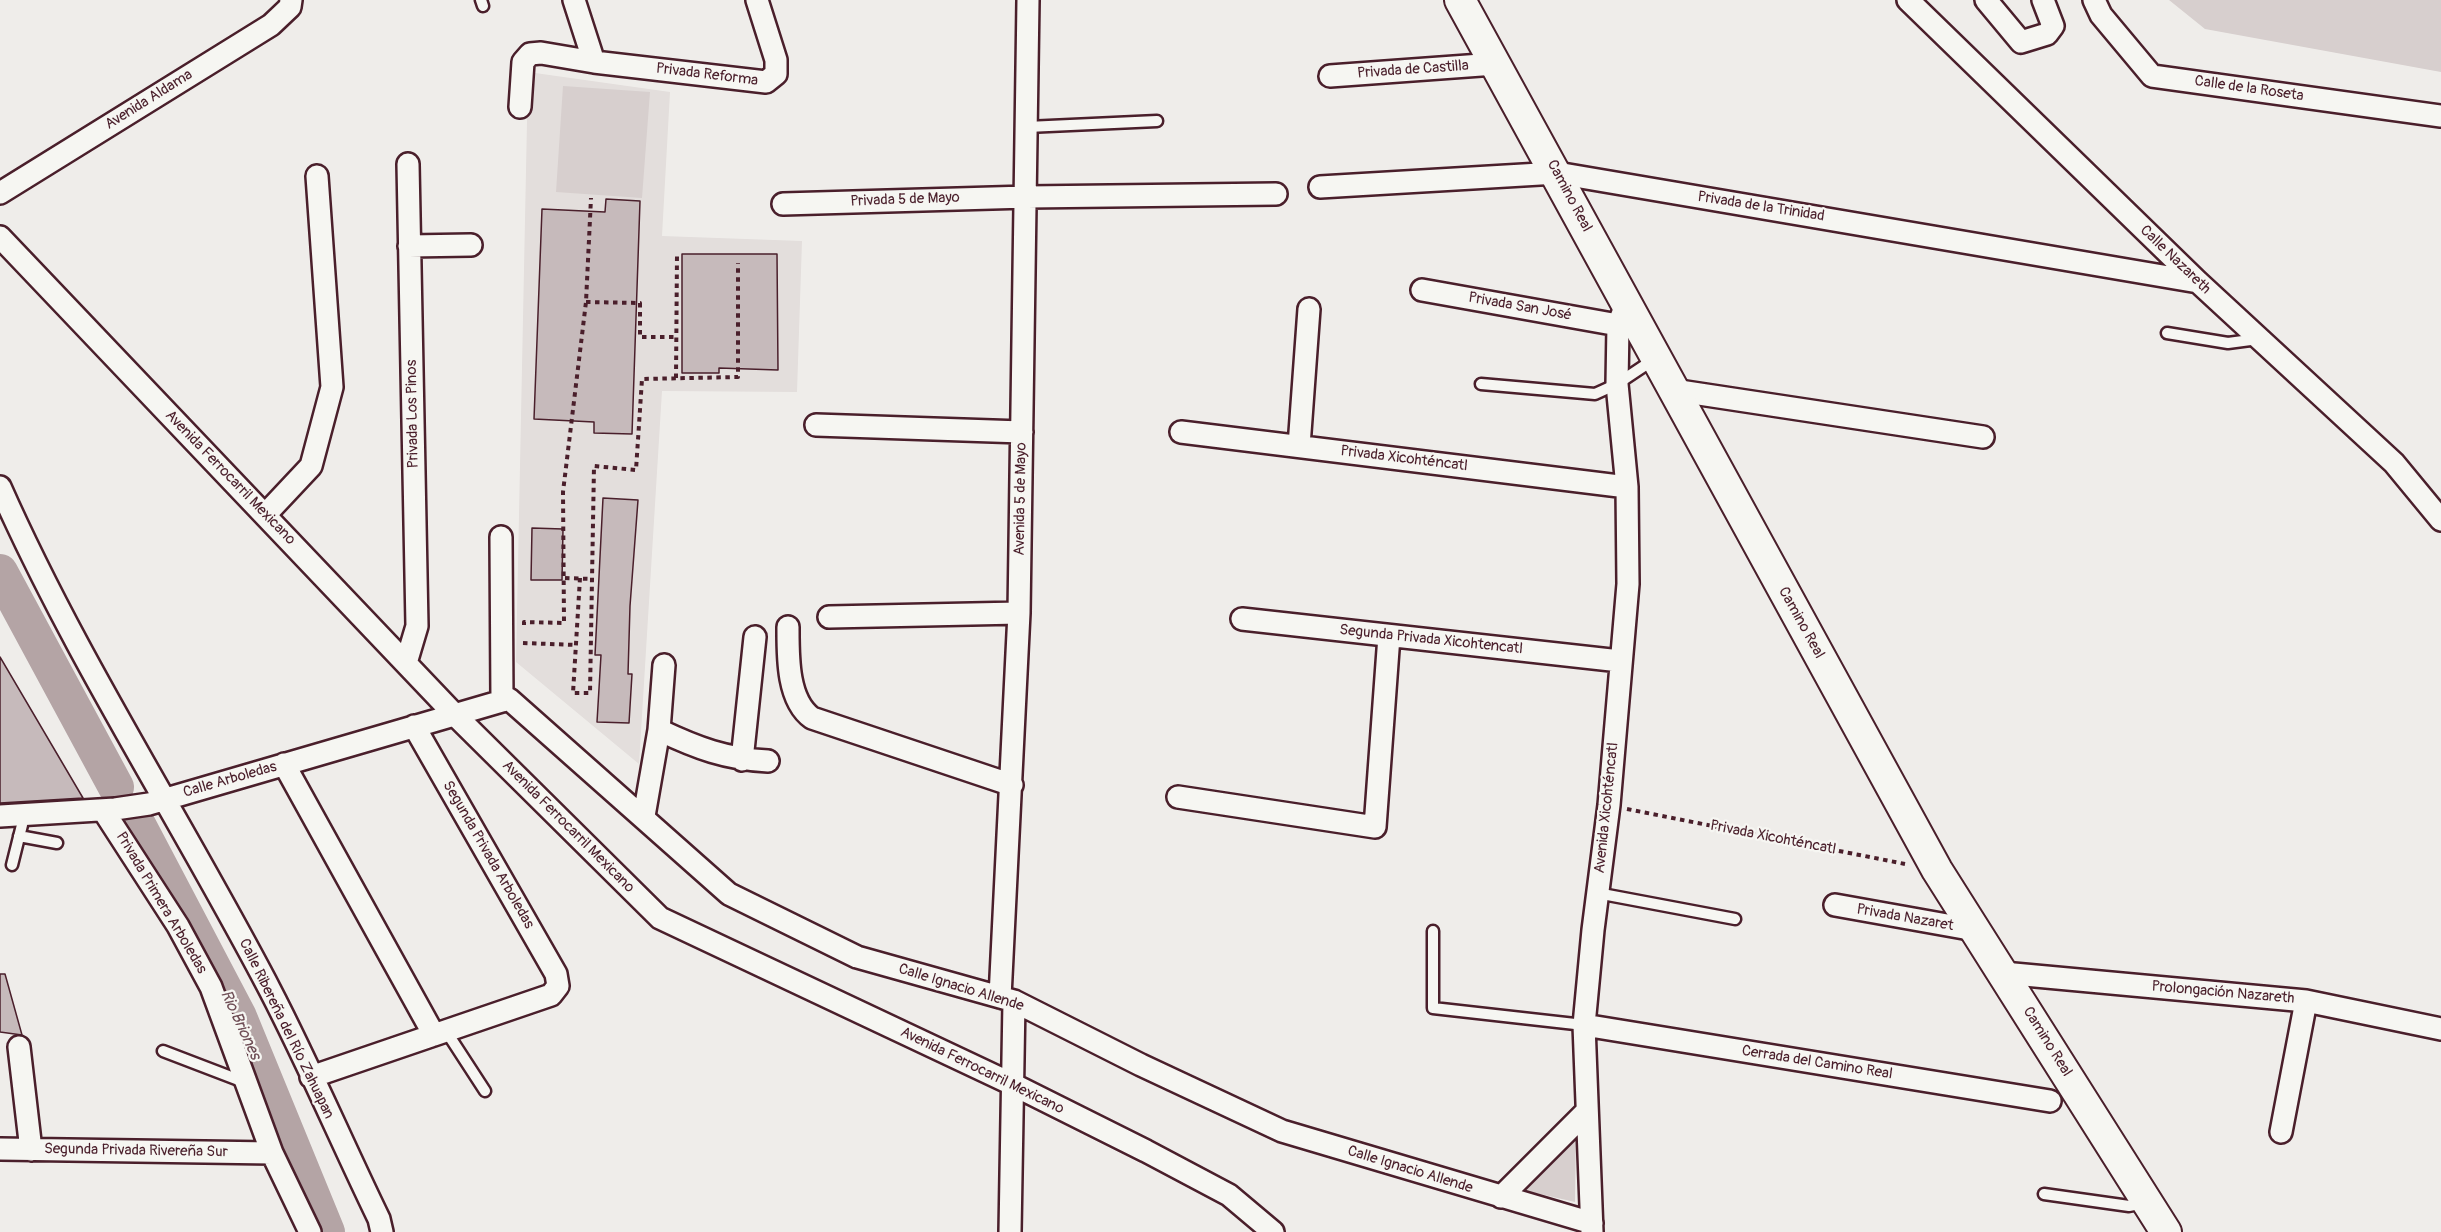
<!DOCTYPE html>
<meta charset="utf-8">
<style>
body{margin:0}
canvas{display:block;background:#efedea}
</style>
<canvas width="2441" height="1232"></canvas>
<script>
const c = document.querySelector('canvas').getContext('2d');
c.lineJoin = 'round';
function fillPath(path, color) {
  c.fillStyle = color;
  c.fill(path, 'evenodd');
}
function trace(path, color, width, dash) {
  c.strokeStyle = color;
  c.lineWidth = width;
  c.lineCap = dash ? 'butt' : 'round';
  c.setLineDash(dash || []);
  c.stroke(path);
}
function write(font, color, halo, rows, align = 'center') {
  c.font = font + ' Pangolin,sans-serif';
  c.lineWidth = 4.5;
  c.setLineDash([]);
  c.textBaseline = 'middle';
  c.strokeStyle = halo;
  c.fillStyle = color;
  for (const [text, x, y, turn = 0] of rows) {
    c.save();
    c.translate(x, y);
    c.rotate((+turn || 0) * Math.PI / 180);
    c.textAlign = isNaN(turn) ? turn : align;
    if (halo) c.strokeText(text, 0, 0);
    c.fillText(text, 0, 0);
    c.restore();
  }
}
fillPath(new Path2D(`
 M528,72L670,92L662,236L802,241L797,392L662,391L639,764L516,662Z`), '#e3dedc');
fillPath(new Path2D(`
 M2169,0H2441V72L2205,29Z
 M563,86L650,92L642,198L556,192Z
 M1576,1132L1575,1202L1518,1189Z`), '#d7cfce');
trace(new Path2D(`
 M0,572L116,787
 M138,825L239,1017L327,1232`), '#b4a4a5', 36);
const building = new Path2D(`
 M606,199L640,201L632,434L594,433V422L534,419L542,209L605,212Z
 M682,254H777L778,370L719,368V373H682Z
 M603,498L638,500L630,606L628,674H632L629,723L597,722L601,655H595Z
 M532,528L563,529L562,580H531Z
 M0,657L83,798L0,803Z
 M0,974H5L22,1035L0,1032Z`);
fillPath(building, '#c6babb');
trace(building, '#4a1f2b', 1.5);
const lane = new Path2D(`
 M481,0L483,6
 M1027,127L1157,121
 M2167,333L2228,343L2258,339
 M1481,384L1595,394L1617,384L1656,358
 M19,836L57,843
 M12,865L22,825L20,814
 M1597,893L1735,919
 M1433,931V1008L1584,1025
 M446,1031L485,1091
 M163,1051L244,1082
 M2044,1194L2129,1206L2144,1203`);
const street = new Path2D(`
 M574,0L594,62
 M1908,0L2198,282L2394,463L2441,520
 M1986,0L2021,42L2047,34L2053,26L2043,0
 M2094,0L2101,15L2152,76L2441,116
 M1330,76L1495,64
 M520,107L523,62L530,54L541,53L594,62L766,82L776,74V60L757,0
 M1320,187L1557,173L2198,282
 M0,193L271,25L290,7L291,0
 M783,204L1027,197L1276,194
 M0,237L454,714L660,918L1012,1084L1146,1151L1229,1195L1273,1232
 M409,246L471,245
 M1422,290L1618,325
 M1673,390L1983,437
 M816,425L1022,432
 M1181,432L1627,487
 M1299,446L1309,309
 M0,487C77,661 182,821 270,990C309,1065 342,1143 379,1219L382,1232
 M265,515L311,466L332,387L317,176
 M501,537L502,701
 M829,617L1019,613
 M1242,619L1620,661
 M788,627C788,656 787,700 812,718L1012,785
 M406,663L417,626L408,164
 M659,730C697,748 726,759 768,761
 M742,760L755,637
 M284,764L434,1035
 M1178,797L1375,827L1389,636
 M103,810L178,926L211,987L272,1153L310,1232
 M0,816L115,809L149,804L509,699L729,894L857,957L1014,1001L1141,1065L1282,1131L1592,1223
 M644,816L659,730L664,665
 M1835,905L1975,930
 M2003,973L2306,1001L2441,1029
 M1000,997L1019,613L1028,0
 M1584,1025L2050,1101
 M19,1047L31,1150
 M311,1077L551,995L558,986L556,974L414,726
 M2281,1132L2306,1001
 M0,1149L272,1153
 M1501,1197L1587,1111
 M1010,1232L1014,1001
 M1592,1232L1584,1025L1593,930L1609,805L1628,584L1627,487L1617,384L1618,325L1626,305`);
const secondary = new Path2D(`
 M1460,0L1937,870L2166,1232`);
trace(lane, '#4a1f2b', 15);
trace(street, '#4a1f2b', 26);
trace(secondary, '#4a1f2b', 34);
trace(new Path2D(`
 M586,302L640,303V337H676
 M676,378L677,255
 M565,578L592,579
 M580,578L573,693H590L594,466L636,470L642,379L738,377V263
 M524,625V622L564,623L563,492L586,302L591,198
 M523,643L576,645
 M1627,809L1905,864`), '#4a1f2b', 4, [4.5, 4.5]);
trace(lane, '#f6f6f2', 10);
trace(street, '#f6f6f2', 21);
trace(secondary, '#f6f6f2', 30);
write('15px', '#4a1f2b', '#f6f6f2', [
 ["Privada de Castilla",1413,70,-4],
 ["Privada Reforma",707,75,7],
 ["Calle de la Roseta",2249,89,8],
 ["Avenida Aldama",149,100,-32],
 ["Camino Real",1569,196,62],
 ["Privada 5 de Mayo",905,200,-2],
 ["Privada de la Trinidad",1761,207,9],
 ["Calle Nazareth",2175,260,44],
 ["Privada San José",1520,307,10],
 ["Privada Los Pinos",413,414,-91],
 ["Privada Xicohténcatl",1404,459,7],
 ["Avenida Ferrocarril Mexicano",230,478,46],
 ["Avenida 5 de Mayo",1021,499,-89],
 ["Camino Real",1801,623,61],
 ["Segunda Privada Xicohtencatl",1431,640,6],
 ["Calle Arboledas",230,780,-16],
 ["Avenida Xicohténcatl",1607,808,-84],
 ["Avenida Ferrocarril Mexicano",568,827,45],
 ["Privada Xicohténcatl",1773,838,11],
 ["Segunda Privada Arboledas",488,855,60],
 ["Privada Primera Arboledas",161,903,59],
 ["Privada Nazaret",1905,918,10],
 ["Calle Ignacio Allende",961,988,17],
 ["Prolongación Nazareth",2223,993,5],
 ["Calle Ribereña del Río Zahuapan",286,1029,64],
 ["Camino Real",2047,1042,58],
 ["Cerrada del Camino Real",1817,1063,9],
 ["Avenida Ferrocarril Mexicano",982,1071,26],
 ["Segunda Privada Rivereña Sur",136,1151,1],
 ["Calle Ignacio Allende",1410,1170,17]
]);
write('italic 16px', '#6f4e56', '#f6f6f2', [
 ["Rio Briones",240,1025,65]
]);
</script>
